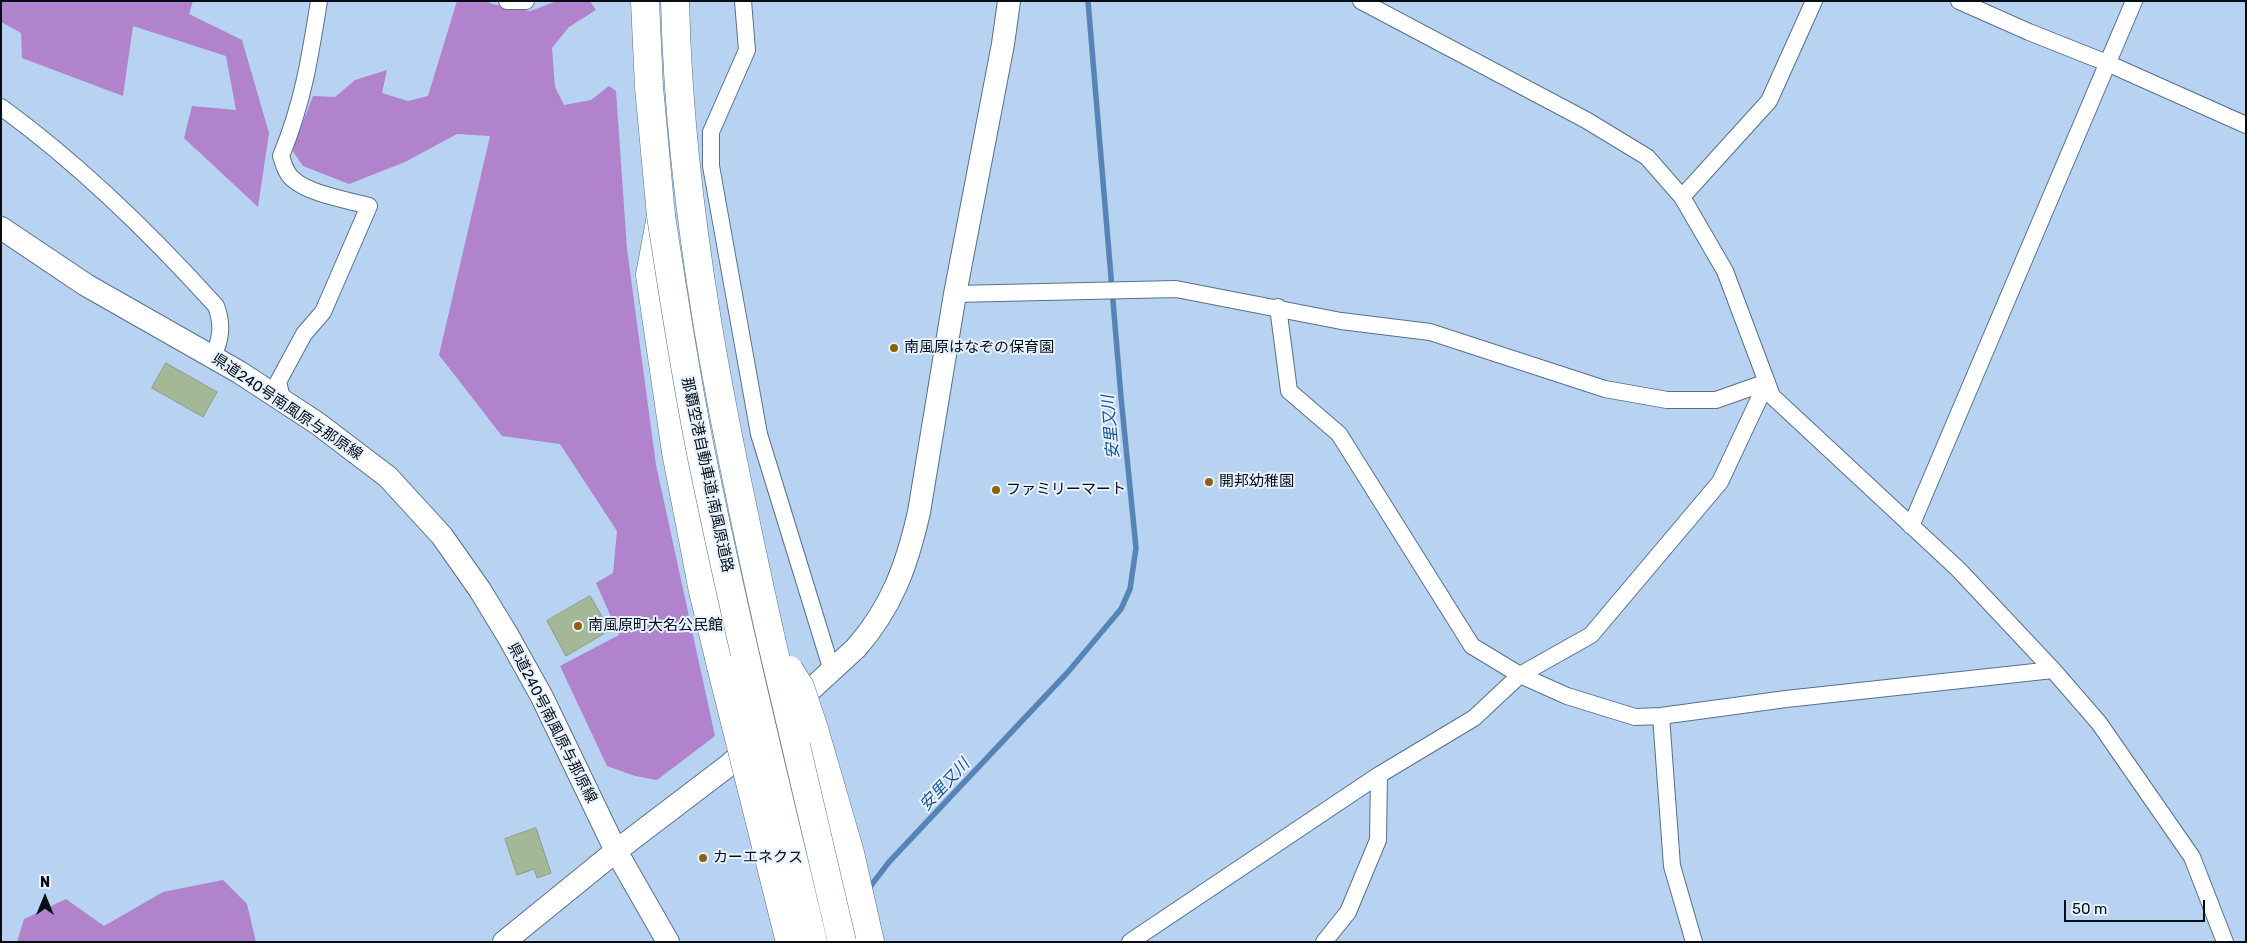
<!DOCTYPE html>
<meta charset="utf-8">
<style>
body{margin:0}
#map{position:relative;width:2247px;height:943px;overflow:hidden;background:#b8d2f1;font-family:Rubik,sans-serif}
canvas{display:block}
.frame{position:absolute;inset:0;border:2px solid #040c16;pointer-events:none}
.north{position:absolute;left:20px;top:873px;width:50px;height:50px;-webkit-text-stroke:4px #e7f2fe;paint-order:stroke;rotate:0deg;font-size:14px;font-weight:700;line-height:20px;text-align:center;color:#040c16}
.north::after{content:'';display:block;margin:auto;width:18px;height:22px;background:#040c16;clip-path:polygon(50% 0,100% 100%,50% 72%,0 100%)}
.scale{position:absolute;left:2064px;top:900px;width:141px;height:22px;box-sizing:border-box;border:2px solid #040c16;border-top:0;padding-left:6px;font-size:15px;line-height:18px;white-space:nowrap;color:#040c16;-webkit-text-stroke:4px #e7f2fe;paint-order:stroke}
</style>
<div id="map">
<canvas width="2247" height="943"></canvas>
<div class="frame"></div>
<div class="north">N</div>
<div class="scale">50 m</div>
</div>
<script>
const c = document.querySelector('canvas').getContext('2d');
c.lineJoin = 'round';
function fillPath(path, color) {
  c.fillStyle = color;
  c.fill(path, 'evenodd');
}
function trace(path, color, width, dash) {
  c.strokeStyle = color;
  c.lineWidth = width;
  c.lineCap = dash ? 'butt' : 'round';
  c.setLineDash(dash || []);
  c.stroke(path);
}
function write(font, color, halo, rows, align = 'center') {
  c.font = font + ' Rubik,"Noto Sans JP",sans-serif';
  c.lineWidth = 4;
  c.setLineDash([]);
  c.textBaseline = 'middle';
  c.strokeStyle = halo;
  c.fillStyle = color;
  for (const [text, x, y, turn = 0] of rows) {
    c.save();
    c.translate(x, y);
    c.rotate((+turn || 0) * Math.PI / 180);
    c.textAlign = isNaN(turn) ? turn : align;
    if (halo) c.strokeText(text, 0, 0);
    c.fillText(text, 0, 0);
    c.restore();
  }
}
fillPath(new Path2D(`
 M1,1H193L189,14L242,40L269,133L258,207L184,138L192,106L236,110L226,56L133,26L123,96L22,58L21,33L1,22Z
 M457,1H486L492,4L530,11L557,1H590L596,10L569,27L552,48L555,87L564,105L591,100L609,86L616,91L627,249L656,465L715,736L657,780L635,776L607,766L560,666L619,635L596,583L613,573L617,531L560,444L502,436L439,355L490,136L457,134L405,162L349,184L303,166L292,150L313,96L335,97L355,80L387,70L382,93L408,101L428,96Z
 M223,880L247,904L256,942H17L24,919L66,899L104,926L163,892Z`), '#b083cc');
trace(new Path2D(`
 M866,892L889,862L1068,672L1121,609L1130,589L1136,548L1121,397L1088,1`), '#5784b6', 5.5);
const building = new Path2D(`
 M166,363L217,392L203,417L152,388Z
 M590,596L610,630L566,656L547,621Z
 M536,828L551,873L537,878L534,869L517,875L505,839Z`);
fillPath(building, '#a4b796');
trace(building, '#8a9c7c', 1);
const street = new Path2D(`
 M507,1H526
 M743,1L747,50L711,132V166L759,434L832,671
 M1361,1L1586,120L1647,157L1682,197L1725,271L1772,396L1958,569L2053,670L2099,723L2192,857L2225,942
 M1959,1L2029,32L2107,63L2246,125
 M1,107C78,163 152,235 216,306C223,324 221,339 213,357
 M1682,197L1769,101L1814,1
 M955,294L1176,289L1341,321L1430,332L1605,389L1667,400H1716L1767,382
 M1278,307L1289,391L1339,434L1472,646L1520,675L1567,696L1635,717L1661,716L1786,699L2053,670
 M283,402L278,382L304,334L323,312L369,206C348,200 310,194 294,180C286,174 284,165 281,156C303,103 310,57 319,1
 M1911,526L2134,1
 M1661,716L1672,866L1694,942
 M1130,942L1379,775L1474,718L1520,675L1591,635L1720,482L1767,382
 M1324,942L1348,912L1378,840L1379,775`);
const secondary = new Path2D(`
 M1,228L86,285L239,372L317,423L388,477L442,536L480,590L508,636L542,697L616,851L668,942
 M504,942L616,851L729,765L856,648C892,607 907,565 919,512L955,294L1003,44L1009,1`);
const highway = new Path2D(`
 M645,1L649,87L661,216L650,275L676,452L703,591L721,666
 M675,1C680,218 724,428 771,639
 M814,729L850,853L870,942`);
trace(street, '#58708b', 18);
trace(secondary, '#58708b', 24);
trace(highway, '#58708b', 29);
trace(street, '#fff', 16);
trace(secondary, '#fff', 22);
trace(highway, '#fff', 28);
const highwayBridge = new Path2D(`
 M661,216C674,299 686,381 703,463C736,623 775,782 813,942
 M771,639L842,942
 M721,666L790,942
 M789,670L800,687L814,729`);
trace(highwayBridge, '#58708b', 29, []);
trace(highwayBridge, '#fff', 28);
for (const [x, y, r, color] of [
 [894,348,5,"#915f0f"],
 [1209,482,5,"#915f0f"],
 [996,490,5,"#915f0f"],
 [578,626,5,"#915f0f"],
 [703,858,5,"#915f0f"]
]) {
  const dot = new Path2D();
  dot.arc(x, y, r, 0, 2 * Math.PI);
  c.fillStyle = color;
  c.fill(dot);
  trace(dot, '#e7f2fe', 2);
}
write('15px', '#040c16', '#e7f2fe', [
 ["南風原はなぞの保育園",904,348],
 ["開邦幼稚園",1219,482],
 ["ファミリーマート",1006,490],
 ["南風原町大名公民館",588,626],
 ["カーエネクス",713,858]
], 'left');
write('15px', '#040c16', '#e7f2fe', [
 ["県道240号南風原与那原線",287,407,34],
 ["那覇空港自動車道;南風原道路",707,475,78],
 ["県道240号南風原与那原線",552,723,63]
]);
write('italic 16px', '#13528e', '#e7f2fe', [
 ["安里又川",1111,427,-95],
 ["安里又川",945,785,-47]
]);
</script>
